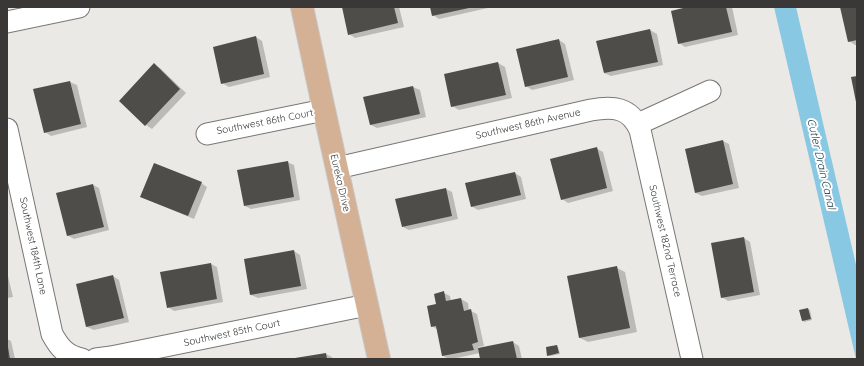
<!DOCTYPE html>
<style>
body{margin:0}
#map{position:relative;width:864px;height:366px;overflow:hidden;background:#eae9e5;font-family:Quicksand,sans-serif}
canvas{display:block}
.frame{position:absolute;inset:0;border:8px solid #393837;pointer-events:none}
</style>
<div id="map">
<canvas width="864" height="366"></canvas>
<div class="frame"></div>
</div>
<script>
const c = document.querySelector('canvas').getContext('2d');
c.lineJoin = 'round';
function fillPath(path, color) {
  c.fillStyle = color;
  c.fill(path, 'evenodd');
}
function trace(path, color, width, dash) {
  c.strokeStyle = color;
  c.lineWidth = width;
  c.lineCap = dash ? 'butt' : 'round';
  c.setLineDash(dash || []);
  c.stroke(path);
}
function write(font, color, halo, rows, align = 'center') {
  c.font = font + ' Quicksand,sans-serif';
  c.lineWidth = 4;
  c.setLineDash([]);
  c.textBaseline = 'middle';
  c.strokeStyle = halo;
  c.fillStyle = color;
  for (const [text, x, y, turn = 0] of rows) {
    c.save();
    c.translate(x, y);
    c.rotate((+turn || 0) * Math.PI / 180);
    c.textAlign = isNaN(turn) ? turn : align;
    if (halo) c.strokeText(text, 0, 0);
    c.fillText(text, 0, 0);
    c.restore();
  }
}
fillPath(new Path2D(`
 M774,7H796L857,269V359H856Z`), '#88c8e2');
fillPath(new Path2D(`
 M345,7H399L404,27L355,38L349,34Z
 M431,7H488V8L439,19L433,15Z
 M692,7H732L738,35L685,47L679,43Z
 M841,7H857V45H855L849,41Z
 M650,30L657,34L663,65L611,76L604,73L598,41Z
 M256,37L262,41L270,77L229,87L222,83Z
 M559,40L565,44L574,80L532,90L526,86Z
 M498,63L505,67L512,98L459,110L452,106Z
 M154,65L160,68L186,93L152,129L146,125Z
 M70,82L77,85L87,127L51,136L45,132L35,90Z
 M413,87L420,90L426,117L377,128L371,125L365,98Z
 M723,141L729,144L739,188L702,196L696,193Z
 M596,148L603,152L613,191L568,203L562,199Z
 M287,162L294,165L300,200L251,209L245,206Z
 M515,173L521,177L526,199L478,210L471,206Z
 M201,183L207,187L194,219L148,200Z
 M93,185L99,188L109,230L74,239L67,235Z
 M446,189L452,192L458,219L409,230L403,227Z
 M744,238L750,242L760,295L728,301L722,297Z
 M294,251L300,255L307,289L258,298L251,295Z
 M211,264L217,267L223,302L174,311L168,307Z
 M617,268L625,272L637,332L588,342L580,338Z
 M7,272L13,297L7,298Z
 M113,276L119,280L129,322L94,330L87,327Z
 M444,293L450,296L451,301L461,299L468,303L469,311H471L477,314L484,346L478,347V349L513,342L519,346L522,359H481L480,353L452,359H449L443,356L438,330L432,326L437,305Z
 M808,309L810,310L812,320L804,322L802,320Z
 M7,339L11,341L15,359H7Z
 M557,346L558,347L560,354L550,356L548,355Z
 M326,354L332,357L333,359H297Z`), '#0003');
fillPath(new Path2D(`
 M342,7H394L398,23L348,35Z
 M430,7H468L469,8L432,16Z
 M687,7H726L732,32L678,44L671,11Z
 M840,7H857V40L848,42Z
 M650,29L658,62L604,73L596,41Z
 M256,36L264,74L221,84L213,47Z
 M559,39L568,77L525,87L516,49Z
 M498,62L506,95L451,107L444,74Z
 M154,63L180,89L145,126L119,101Z
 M857,76V102H856L851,77Z
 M70,81L81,124L44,133L33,89Z
 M413,86L420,114L370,125L363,97Z
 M723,140L733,184L695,193L685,149Z
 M597,147L607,188L561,200L550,159Z
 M288,161L294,197L244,206L237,170Z
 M154,163L202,182L188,216L140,197Z
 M515,172L521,195L471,207L465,183Z
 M93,184L104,227L67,236L56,193Z
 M446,188L452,216L402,227L395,199Z
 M744,237L754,292L721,298L711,243Z
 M294,250L301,286L250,295L244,259Z
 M211,263L217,299L167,308L160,272Z
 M617,266L630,328L579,338L567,276Z
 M113,275L124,318L86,327L76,284Z
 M444,291L446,301L461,298L464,311L471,309L478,342L472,344L474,350L442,356L436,326L431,327L427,306L436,304L434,294Z
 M808,308L811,319L802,321L799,310Z
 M513,341L517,359H480L478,348Z
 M557,345L559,353L547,356L546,347Z
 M7,347H8L10,359H7Z
 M326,353L327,359H295V358Z`), '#4e4d4a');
const minor = new Path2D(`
 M7,22L79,7
 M638,124L673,108L710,91
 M7,129L52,334C59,347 66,356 82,359
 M207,134L324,110
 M337,168L591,110C613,106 630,107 640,130L692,359
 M96,359L111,357L367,305`);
const major = new Path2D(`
 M302,7L324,110L379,359`);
trace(minor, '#7a7875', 23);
trace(major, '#c8c7c7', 24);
trace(minor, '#fff', 21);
trace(major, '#d4b195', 22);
write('10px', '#393837', '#fff', [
 ["Southwest 86th Court",265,122,-11],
 ["Southwest 86th Avenue",528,124,-13],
 ["Eureka Drive",340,183,77],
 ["Southwest 182nd Terrace",665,241,77],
 ["Southwest 184th Lane",33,246,78],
 ["Southwest 85th Court",232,333,-12]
]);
write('italic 11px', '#163541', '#fff', [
 ["Cutler Drain Canal",821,164,77]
]);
</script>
